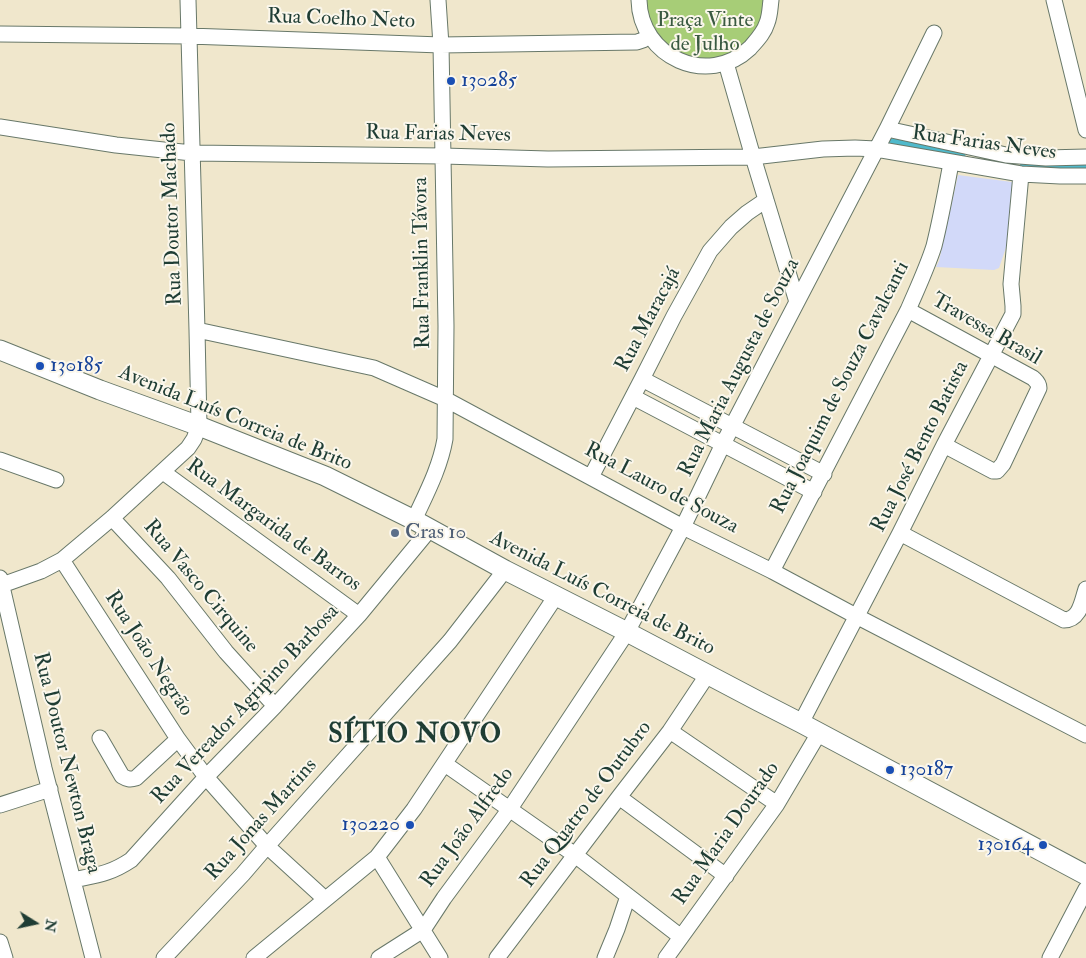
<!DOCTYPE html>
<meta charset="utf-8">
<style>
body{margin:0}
#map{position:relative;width:1086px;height:958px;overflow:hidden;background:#f0e7cc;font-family:"IM FELL Double Pica",serif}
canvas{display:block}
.north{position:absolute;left:10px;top:898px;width:50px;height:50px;-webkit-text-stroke:4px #fbf7ec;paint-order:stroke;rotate:100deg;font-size:14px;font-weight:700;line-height:20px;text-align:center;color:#1f3d34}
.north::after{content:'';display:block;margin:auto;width:18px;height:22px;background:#1f3d34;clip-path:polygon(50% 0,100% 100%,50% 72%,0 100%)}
</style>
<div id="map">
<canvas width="1086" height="958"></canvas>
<div class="north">N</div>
</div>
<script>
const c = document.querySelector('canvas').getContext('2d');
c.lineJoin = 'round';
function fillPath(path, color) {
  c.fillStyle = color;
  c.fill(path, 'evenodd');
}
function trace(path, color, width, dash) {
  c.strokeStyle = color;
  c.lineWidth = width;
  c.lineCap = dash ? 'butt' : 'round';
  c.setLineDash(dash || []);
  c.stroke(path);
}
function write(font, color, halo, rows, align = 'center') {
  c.font = font + ' "IM FELL Double Pica",serif';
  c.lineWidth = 4;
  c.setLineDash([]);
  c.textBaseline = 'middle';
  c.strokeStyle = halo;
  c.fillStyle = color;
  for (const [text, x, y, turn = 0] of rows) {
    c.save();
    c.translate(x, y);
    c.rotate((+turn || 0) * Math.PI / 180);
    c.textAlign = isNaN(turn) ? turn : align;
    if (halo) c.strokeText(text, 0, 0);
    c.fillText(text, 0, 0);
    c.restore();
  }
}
fillPath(new Path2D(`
 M958,175L1012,182V230L999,268L994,270L936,267L939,261Z`), '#d2d9f9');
fillPath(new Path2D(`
 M639,0H771L758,39L705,66L663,51Z`), '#a7cd77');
trace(new Path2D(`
 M891,144L901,145L960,156
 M1025,167L1086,168`), '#4fb9cb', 11);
const minor = new Path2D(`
 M639,0C640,57 708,88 750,48C757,40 764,33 767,23C770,16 770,7 771,0
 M1054,0L1086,130
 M0,34L189,36L441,45L637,42L643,40L649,35
 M726,63L753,157L797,302
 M0,127L116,145L192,153L443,156L548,159L753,157L823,149L855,148L876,149L1021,174L1060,176H1086
 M887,129L934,33
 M908,310L1033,378C1036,381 1039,383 1039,388L1003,464L997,471H993L944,445
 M197,330L374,368L445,399L683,527L772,571L856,616L1086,735
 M642,379L824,474
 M633,397L814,492
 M0,460L56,480
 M163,472L359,615
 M591,477L642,379L674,316L710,251L731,227L747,213L766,200
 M112,518L168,578L226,652L275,706
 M414,520C426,494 440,468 445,439L446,326L441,45L438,0
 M900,533L1064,620C1080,620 1082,601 1086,589
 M62,560L178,739L206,777L267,846L325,899
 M772,571L908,310C917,289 927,268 934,246C941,218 946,190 951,163
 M0,578L44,768L93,958
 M2,585L41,571L62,560L112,518L188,448L194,439L199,426L197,330L188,0
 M801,723L900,533L944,445L1013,314V306L1011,284L1021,174
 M670,731L777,804
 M100,738L122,776C127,779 130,780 136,778L178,739
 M445,764L575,855L681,937
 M619,797L726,876
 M0,805L50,789
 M377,857L440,958
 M73,880C97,875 110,874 131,860L206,777L275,706L359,615L430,529
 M0,942L5,958
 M164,958L243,874L267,846L450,641L505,570
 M254,958L377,857L414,809L556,596
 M379,958L423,930L444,898L509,810L627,632L683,527L723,444L887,129L1006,155L1046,158L1086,157
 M497,958L619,797L670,731L708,674
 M605,958L617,929L628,896
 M666,958L777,804L819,733
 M1050,958L1086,889`);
const major = new Path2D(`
 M0,350L100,390L199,426L325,476L414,520L505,570L627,632L758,701L801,723L1086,875`);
trace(minor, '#687869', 17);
trace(major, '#687869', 21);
trace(minor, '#fff', 15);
trace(major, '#fff', 19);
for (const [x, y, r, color] of [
 [451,81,5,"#1a4fb4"],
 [40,366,5,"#1a4fb4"],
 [395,533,5,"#5c6f8a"],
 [890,770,5,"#1a4fb4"],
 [410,825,5,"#1a4fb4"],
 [1043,845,5,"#1a4fb4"]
]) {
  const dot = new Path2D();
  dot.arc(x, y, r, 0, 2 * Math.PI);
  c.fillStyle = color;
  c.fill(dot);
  trace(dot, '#fbf7ec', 2);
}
write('21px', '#1f3d34', '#fbf7ec', [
 ["Rua Coelho Neto",341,20,2],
 ["Rua Farias Neves",438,135,1],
 ["Rua Farias Neves",984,144,8],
 ["Rua Doutor Machado",173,214,-92],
 ["Rua Franklin Távora",423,263,-91],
 ["Rua Maracajá",649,320,-62],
 ["Travessa Brasil",986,330,30],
 ["Rua Maria Augusta de Souza",740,368,-63],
 ["Rua Joaquim de Souza Cavalcanti",841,388,-63],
 ["Avenida Luís Correia de Brito",235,419,22],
 ["Rua José Bento Batista",921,447,-63],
 ["Rua Lauro de Souza",661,489,28],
 ["Rua Margarida de Barros",273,526,36],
 ["Rua Vasco Cirquine",200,587,50],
 ["Avenida Luís Correia de Brito",602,594,27],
 ["Rua João Negrão",148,654,57],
 ["Rua Vereador Agripino Barbosa",246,705,-47],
 ["Rua Doutor Newton Braga",66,763,76],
 ["Rua Quatro de Outubro",587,805,-53],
 ["Rua Jonas Martins",262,820,-48],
 ["Rua João Alfredo",468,828,-54],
 ["Rua Maria Dourado",727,834,-55]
]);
write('21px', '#3a5a41', '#fbf7ec', [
 ["Praça Vinte",705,21],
 ["de Julho",705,45]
]);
write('21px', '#164399', '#fbf7ec', [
 ["130285",461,81],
 ["130185",50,366],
 ["130187",900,770],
 ["130220",400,825,"right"],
 ["130164",1033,845,"right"]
], 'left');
write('21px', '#4e5e75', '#fbf7ec', [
 ["Cras 10",405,533]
], 'left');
c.letterSpacing = '1px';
write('bold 26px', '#1f3d34', '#fbf7ec', [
 ["SÍTIO NOVO",415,736]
]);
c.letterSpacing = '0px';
</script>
